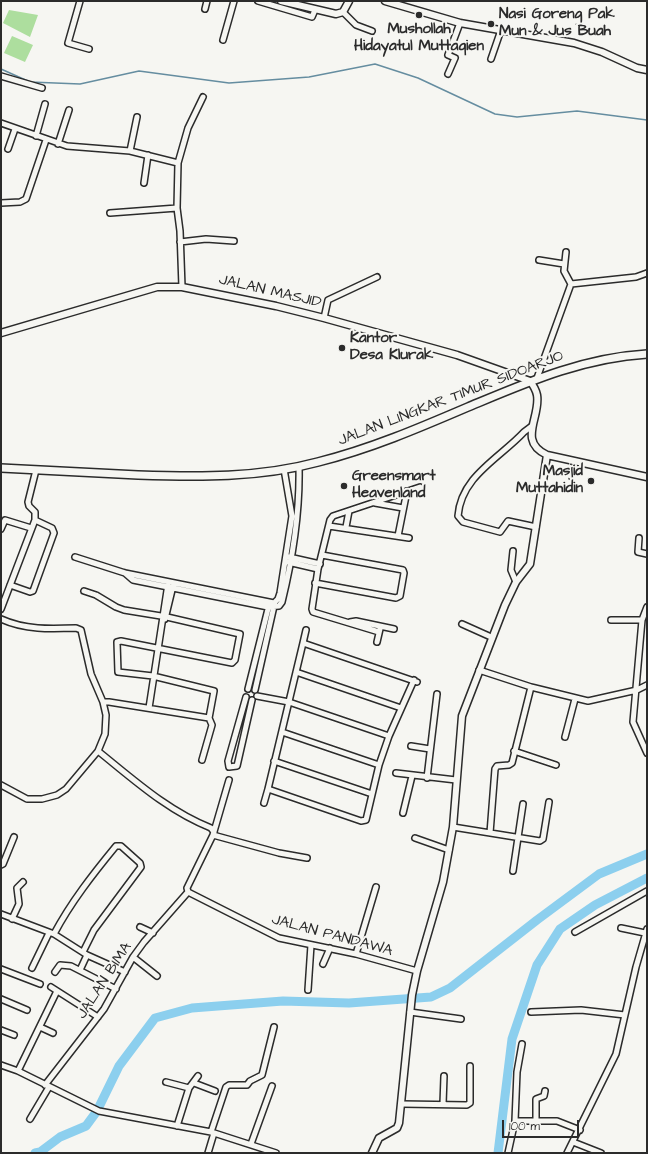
<!DOCTYPE html>
<style>
body{margin:0}
#map{position:relative;width:648px;height:1154px;overflow:hidden;background:#f6f6f2;font-family:"Architects Daughter",sans-serif}
canvas{display:block}
.frame{position:absolute;inset:0;border:2px solid #2b2b2b;pointer-events:none}
.scale{position:absolute;left:502px;top:1120px;width:77px;height:18px;box-sizing:border-box;border:2px solid #2b2b2b;border-top:0;padding-left:5px;font-size:12px;line-height:14px;white-space:nowrap;color:#2b2b2b;-webkit-text-stroke:3px #f6f6f2;paint-order:stroke}
</style>
<div id="map">
<canvas width="648" height="1154"></canvas>
<div class="frame"></div>
<div class="scale">100 m</div>
</div>
<script>
const c = document.querySelector('canvas').getContext('2d');
c.lineJoin = 'round';
function fillPath(path, color) {
  c.fillStyle = color;
  c.fill(path, 'evenodd');
}
function trace(path, color, width, dash) {
  c.strokeStyle = color;
  c.lineWidth = width;
  c.lineCap = dash ? 'butt' : 'round';
  c.setLineDash(dash || []);
  c.stroke(path);
}
function write(font, color, halo, rows, align = 'center') {
  c.font = font + ' "Architects Daughter",sans-serif';
  c.lineWidth = 4;
  c.setLineDash([]);
  c.textBaseline = 'middle';
  c.strokeStyle = halo;
  c.fillStyle = color;
  for (const [text, x, y, turn = 0] of rows) {
    c.save();
    c.translate(x, y);
    c.rotate((+turn || 0) * Math.PI / 180);
    c.textAlign = isNaN(turn) ? turn : align;
    if (halo) c.strokeText(text, 0, 0);
    c.fillText(text, 0, 0);
    c.restore();
  }
}
fillPath(new Path2D(`
 M9,10L38,15L30,37L3,23Z
 M12,36L33,45L25,62L4,53Z`), '#adde9e');
trace(new Path2D(`
 M1,69L30,82L80,84L139,71L229,83L309,77L375,64L418,78L495,114L517,117L577,111L647,120`), '#658da0', 1.5);
trace(new Path2D(`
 M35,1153L40,1152L60,1137L86,1126L97,1111L119,1066L155,1018L192,1008L283,1001L349,1003L431,997L450,988L537,920L599,874L647,854
 M498,1153L512,1039L537,965L560,929L595,905L647,878`), '#8ccfee', 9);
const minor = new Path2D(`
 M80,1L68,43L89,49
 M258,1L312,17L315,10
 M205,9L207,1
 M343,12L356,25L372,31
 M223,40L234,1
 M491,59L501,30
 M448,74L455,58L448,55L460,23
 M1,76L42,88
 M1,123L67,146L130,151L178,163
 M36,136L45,104
 M58,144L69,110
 M8,149L15,129
 M130,151L137,117
 M144,183L148,155
 M1,203L20,202L26,199L46,140
 M110,213L177,208
 M180,242L206,239L234,241
 M566,252L564,271L571,284
 M539,260L564,264
 M182,287L180,231L177,208L178,163L188,128L203,97
 M324,318L328,300L377,277
 M537,378L571,284L636,277L647,273
 M532,426L524,432C500,458 461,476 458,516L463,522L500,532L508,521L536,527
 M375,503L403,508
 M329,526L409,538
 M346,527L349,511
 M1,529L5,520L31,528
 M398,536L407,491
 M639,538L638,552L647,554
 M513,551L511,570L516,582
 M75,557L125,573L274,603L278,599L280,593L292,516L284,469
 M289,557L320,564
 M288,562L318,569
 M125,573L133,580L268,607L279,606L282,602C293,557 300,513 299,467
 M315,583L396,598L400,596L404,573L403,570L322,555
 M10,585L30,592L33,591L54,533L52,528L35,520
 M84,591L96,595L116,607L124,610L167,617L240,634L235,660L232,663L121,641L117,642L118,672L153,676L214,691L209,718
 M647,607L642,620L633,722L647,753
 M1,609L35,520V512L29,506L28,502L36,470
 M1,619C25,630 50,629 76,628L81,630L91,674L103,702L106,715L105,734L98,751L66,789L57,795L42,799H27L1,785
 M165,619L173,586
 M611,620H642
 M350,622L356,621L394,629
 M462,624L491,637
 M306,630L303,643L417,682
 M379,632L313,612L312,609L318,569L330,520L333,516L420,487
 M377,642L380,629
 M303,643L268,789L361,821L366,820L379,765L389,736L414,680
 M479,670L531,687L588,701L637,690L647,685
 M296,672L401,708
 M248,689L269,605
 M255,690L274,606
 M257,696L289,702L389,736
 M246,697L228,761L229,767L237,766L252,700
 M103,702H109L209,718L212,725L202,760
 M149,708L168,584
 M282,732L379,765
 M565,737L575,699
 M411,746L430,749
 M98,751C134,780 168,811 211,828L214,832
 M514,751L556,765
 M274,761L372,794
 M396,773L456,780
 M427,778L437,694
 M264,803L268,789
 M403,813L412,776
 M453,827L540,841L543,839L549,802
 M490,833L495,769L497,766L509,765L512,763L531,687
 M213,835L279,853L307,858
 M415,838L449,850
 M1,865L3,864L14,837
 M513,871L523,804
 M188,892L279,938L356,954L417,971
 M188,892L187,888L213,835L229,780
 M1,914L54,934L87,955L125,972
 M12,919L19,904L17,888L23,882
 M140,927L153,933
 M621,928L645,933
 M575,932L647,891
 M54,934C71,902 93,874 116,846H121L140,863L141,867L94,930L83,952
 M356,954L376,887
 M133,957L157,976
 M323,964L330,948
 M32,968L49,933
 M1,969L40,984
 M80,970L87,955
 M55,972L60,965L71,966L116,989
 M51,987L98,1017
 M308,990L311,945
 M1,999L27,1010
 M410,1012L461,1019
 M531,1012L581,1010L625,1015
 M40,1027L53,1033
 M1,1030L14,1035
 M1,1065L18,1071L99,1111L211,1132L276,1153
 M18,1071L57,991
 M166,1082L189,1088
 M194,1083L215,1091
 M45,1085L104,1009L133,957L144,942L188,892
 M402,1104L467,1105L470,1103V1066
 M443,1104L444,1076
 M30,1119L49,1087
 M515,1121H557L580,1130
 M536,1121V1099L544,1096L545,1091
 M177,1126L189,1088L198,1076
 M211,1132L226,1087L229,1085H247L250,1081L262,1075L274,1027
 M573,1142L601,1153
 M251,1144L272,1086
 M208,1153L214,1133
 M508,1153L515,1121L517,1072L522,1044
 M567,1153L616,1054L636,967L647,929`);
const tertiary = new Path2D(`
 M281,1L336,14L343,12L349,1
 M385,1L460,23L574,43L602,52L637,68L647,70
 M1,333L157,287H182L276,306L324,318L457,355L530,381C533,385 536,390 537,395C541,417 517,441 547,455L647,477
 M372,1153L379,1138L397,1128L399,1123L412,995L417,971L443,882L453,827L462,716L505,605L516,582L530,564L547,455`);
const secondary = new Path2D(`
 M1,468C47,470 92,473 138,475C198,477 259,478 318,462C370,449 419,428 468,407C528,382 582,358 647,354`);
trace(minor, '#2b2b2b', 8);
trace(tertiary, '#2b2b2b', 9);
trace(secondary, '#2b2b2b', 10);
trace(minor, '#f6f6f2', 5);
trace(tertiary, '#f6f6f2', 6);
trace(secondary, '#f6f6f2', 7);
for (const [x, y, r, color] of [
 [419,15,4,"#2b2b2b"],
 [491,24,4,"#2b2b2b"],
 [342,348,4,"#2b2b2b"],
 [591,481,4,"#2b2b2b"],
 [344,486,4,"#2b2b2b"]
]) {
  const dot = new Path2D();
  dot.arc(x, y, r, 0, 2 * Math.PI);
  c.fillStyle = color;
  c.fill(dot);
  trace(dot, '#f6f6f2', 1.5);
}
write('bold 15px', '#2b2b2b', '#f6f6f2', [
 ["Nasi Goreng Pak",499,15],
 ["Mun & Jus Buah",499,32],
 ["Mushollah",419,30,"center"],
 ["Hidayatul Muttaqien",419,47,"center"],
 ["Kantor",350,339],
 ["Desa Klurak",350,356],
 ["Masjid",583,472,"right"],
 ["Muttahidin",583,489,"right"],
 ["Greensmart",352,477],
 ["Heavenland",352,494]
], 'left');
write('15px', '#2b2b2b', '#f6f6f2', [
 ["JALAN MASJID",270,292,13],
 ["JALAN LINGKAR TIMUR SIDOARJO",451,399,-21],
 ["JALAN PANDAWA",332,936,15],
 ["JALAN BIMA",105,981,-57]
]);
</script>
